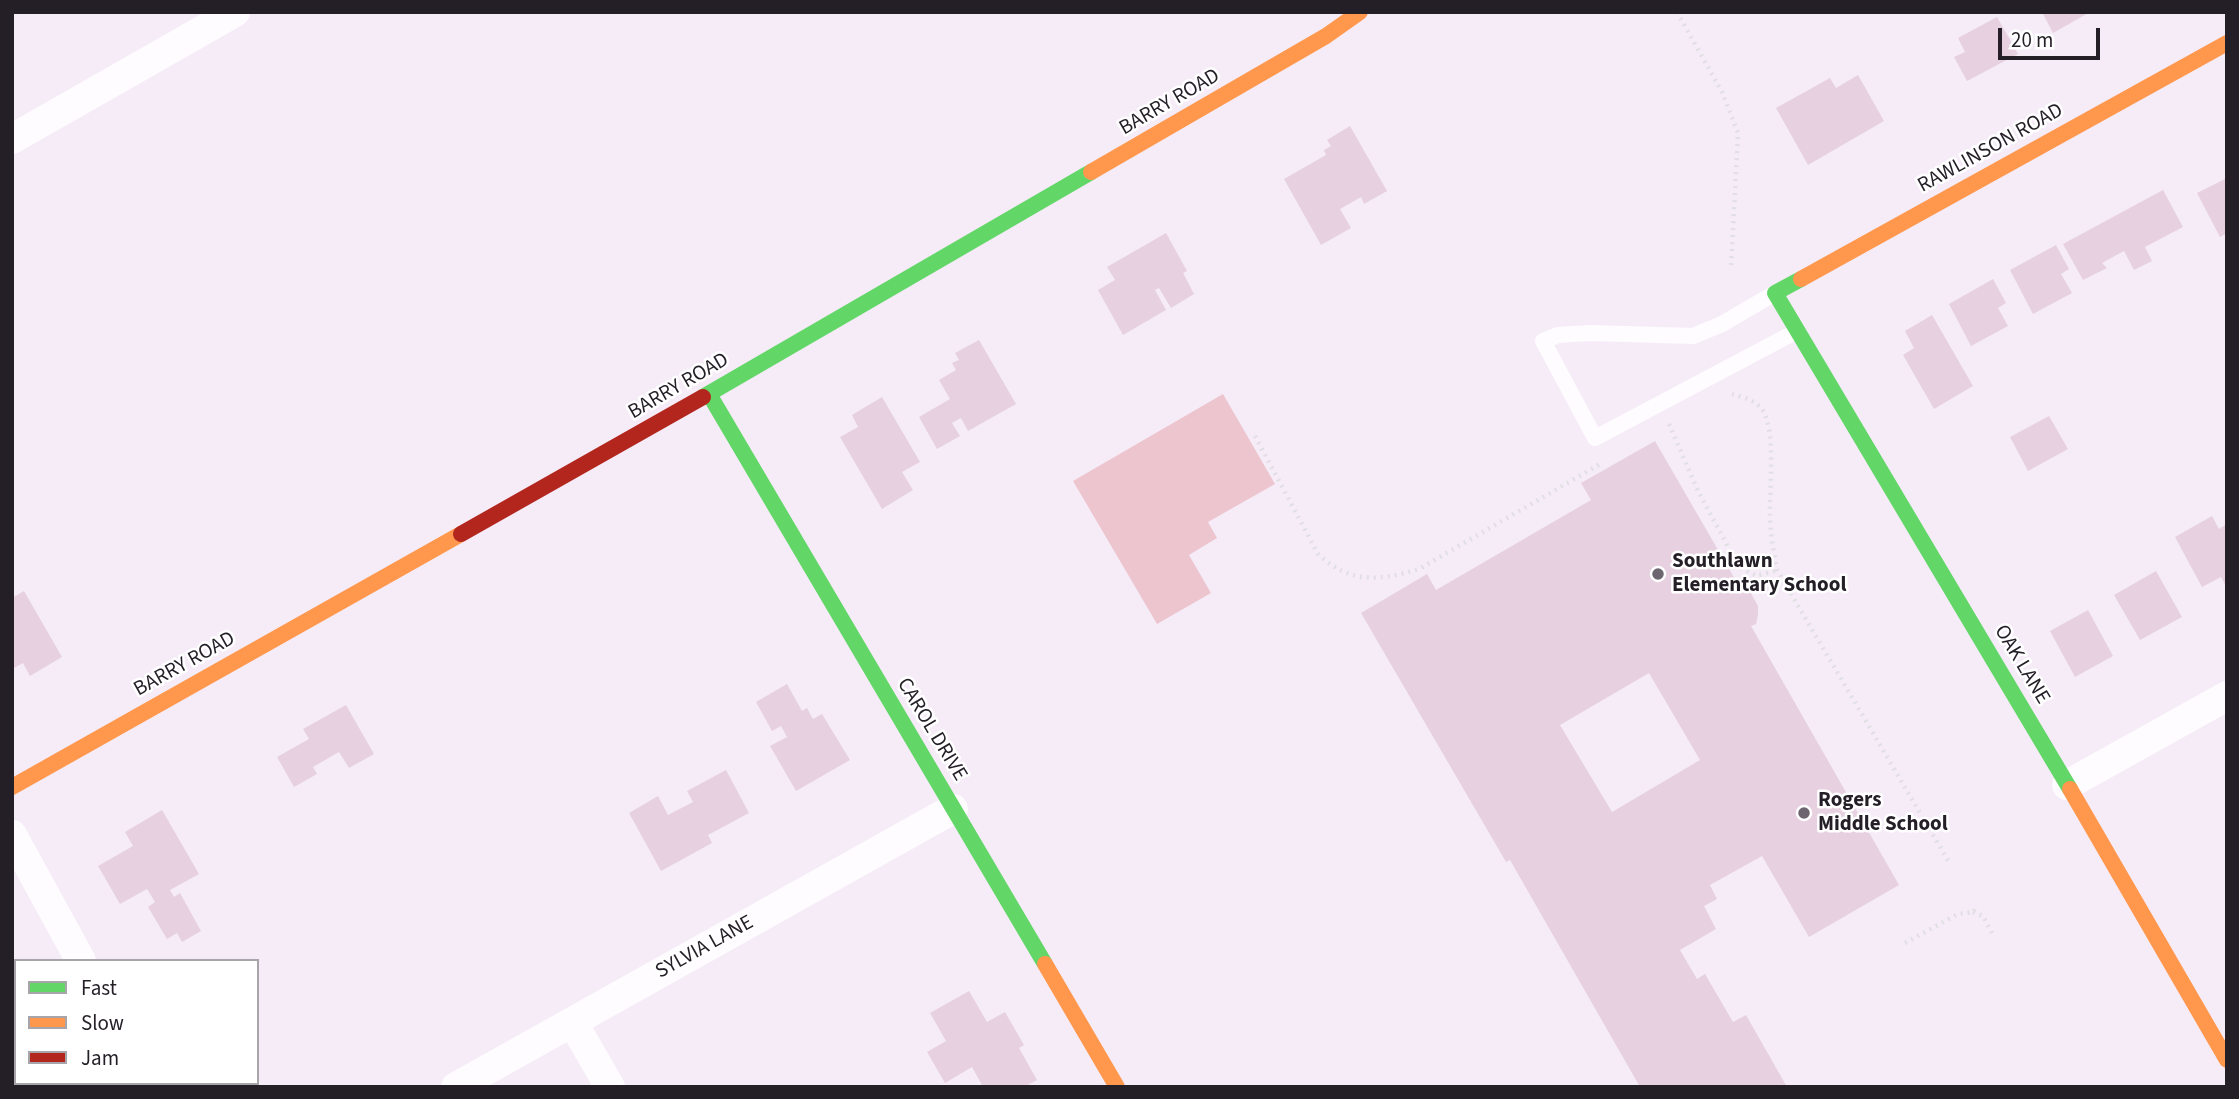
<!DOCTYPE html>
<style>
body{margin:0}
#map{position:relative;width:2239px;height:1099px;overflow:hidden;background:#f5ecf8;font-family:"Source Sans 3",sans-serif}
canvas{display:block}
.frame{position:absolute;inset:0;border:14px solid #241e27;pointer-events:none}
.legend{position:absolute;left:14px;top:959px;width:245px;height:126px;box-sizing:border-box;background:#fff;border:2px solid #a7a5a9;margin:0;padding:9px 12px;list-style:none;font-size:21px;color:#241e27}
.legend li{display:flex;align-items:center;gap:14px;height:35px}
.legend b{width:35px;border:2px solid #a7a5a9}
.scale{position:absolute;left:1998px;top:28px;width:102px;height:32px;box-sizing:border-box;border:4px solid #241e27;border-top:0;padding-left:9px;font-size:21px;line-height:24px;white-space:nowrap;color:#241e27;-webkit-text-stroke:5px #fff;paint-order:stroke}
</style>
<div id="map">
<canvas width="2239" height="1099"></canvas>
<div class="frame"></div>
<ul class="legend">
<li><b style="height:9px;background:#63d668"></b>Fast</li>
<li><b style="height:9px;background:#ff974d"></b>Slow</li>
<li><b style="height:9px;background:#b3261e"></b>Jam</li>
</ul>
<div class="scale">20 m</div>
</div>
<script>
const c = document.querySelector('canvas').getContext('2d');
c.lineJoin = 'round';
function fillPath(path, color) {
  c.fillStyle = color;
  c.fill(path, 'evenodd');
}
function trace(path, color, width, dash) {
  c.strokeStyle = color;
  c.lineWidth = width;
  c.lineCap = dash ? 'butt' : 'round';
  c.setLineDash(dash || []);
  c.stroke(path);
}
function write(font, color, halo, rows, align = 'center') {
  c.font = font + ' "Source Sans 3",sans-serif';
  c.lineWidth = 5;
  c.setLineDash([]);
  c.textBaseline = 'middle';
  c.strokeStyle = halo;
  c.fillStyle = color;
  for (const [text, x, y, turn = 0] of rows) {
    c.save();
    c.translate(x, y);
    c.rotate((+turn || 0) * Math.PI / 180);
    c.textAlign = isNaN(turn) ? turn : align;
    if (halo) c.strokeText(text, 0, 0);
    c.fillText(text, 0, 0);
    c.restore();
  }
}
fillPath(new Path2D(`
 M1223,394L1275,484L1208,522L1217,538L1189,555L1211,593L1157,624L1073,481Z`), '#edc5ce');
fillPath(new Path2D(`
 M2042,12H2090L2053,33Z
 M1997,17L2018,54L1967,81L1954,57L1965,52L1958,38Z
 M1858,75L1884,121L1808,165L1776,108L1830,78L1836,88Z
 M1350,126L1387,191L1364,204L1361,197L1340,209L1351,228L1321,245L1284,179L1326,155L1324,150L1331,146L1327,140Z
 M2227,178V233L2220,237L2197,193Z
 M2163,190L2183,227L2145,247L2152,261L2134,270L2124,251L2102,263L2107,268L2083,280L2063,244Z
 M1166,233L1187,271L1183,273L1194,294L1171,308L1159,288L1155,290L1166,310L1123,335L1098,290L1115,280L1107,267Z
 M2056,245L2069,269L2061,274L2072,293L2033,314L2010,270Z
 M1993,279L2006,303L1998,308L2008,326L1971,346L1949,304Z
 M1932,315L1973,386L1934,409L1903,355L1914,348L1905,331Z
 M979,340L1016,404L968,431L961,418L952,423L960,436L937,449L919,417L950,399L939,380L956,370L952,363L959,360L955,353Z
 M882,397L920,462L902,472L913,490L882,509L840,437L858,427L852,415Z
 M2049,416L2068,449L2028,471L2010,437Z
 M1655,441L1743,593L1749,589L1753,597L1758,606V615L1756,624L1751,626L1899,885L1809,937L1762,856L1710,885L1717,899L1704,906L1716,929L1680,950L1697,979L1705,974L1733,1022L1746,1015L1787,1087H1640L1510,860L1506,862L1361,613L1427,574L1436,590L1591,500L1581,483ZM1649,673L1700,760L1612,812L1560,725Z
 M2212,516L2219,529L2227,524V588L2221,577L2202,587L2175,537Z
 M2156,571L2182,617L2140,640L2114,595Z
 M24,591L62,657L30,676L23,663L12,669V598Z
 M2088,610L2113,656L2075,677L2050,631Z
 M787,684L802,711L807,708L813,719L822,714L850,760L796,791L770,746L787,737L781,726L772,731L756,702Z
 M346,705L374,754L349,768L339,752L313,767L317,774L294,787L277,757L309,739L303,729Z
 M726,770L749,813L708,835L712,843L661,871L629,813L658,796L668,815L693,802L687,791Z
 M162,810L199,874L170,890L174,897L180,893L201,931L182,942L177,933L167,939L148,907L155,902L147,889L120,904L98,866L133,846L125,832Z
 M969,991L987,1022L1005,1012L1024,1045L1019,1048L1037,1080L1024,1087H983L972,1067L945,1083L927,1052L946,1041L930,1013Z`), '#e7d0e0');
trace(new Path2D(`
 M1677,12L1722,92L1738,133L1731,269
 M1732,394C1742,397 1754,400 1761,408C1777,427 1769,491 1770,516C1770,534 1774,552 1777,570L1950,864
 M1669,424L1698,491L1739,567L1757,576L1777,570
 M1255,436L1318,554C1350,584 1379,581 1419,569L1602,463
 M1973,912L1983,916L1992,933
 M1905,943L1958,914L1973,912L1975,909`), '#e1dfe3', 4.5, [2, 5]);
trace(new Path2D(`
 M1775,293L1722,324L1693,336L1591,333L1558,335L1543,341L1595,438L1797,331`), '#fefcfe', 16);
trace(new Path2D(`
 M12,139L235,12
 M2067,785L2227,696
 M12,835L81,961
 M573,1023L610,1087
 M140,1083L141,1087
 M456,1087L953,809`), '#fefcfe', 30);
trace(new Path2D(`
 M1801,279L1775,293L2070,789
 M709,394L1045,964
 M703,397L1091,172`), '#63d668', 16);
trace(new Path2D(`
 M1091,172L1326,36L1360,12
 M1801,279L2227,43
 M12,787L461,534
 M2070,789L2227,1060
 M1045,964L1117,1087`), '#ff974d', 16);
trace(new Path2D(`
 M461,534L703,397`), '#b3261e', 16);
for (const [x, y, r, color] of [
 [1658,574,7,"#6d6670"],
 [1804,813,7,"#6d6670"]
]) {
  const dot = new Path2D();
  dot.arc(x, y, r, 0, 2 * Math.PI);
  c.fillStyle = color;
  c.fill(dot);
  trace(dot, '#fff', 2.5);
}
write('21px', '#241e27', '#fff', [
 ["BARRY ROAD",1170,103,-30],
 ["RAWLINSON ROAD",1991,149,-29],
 ["BARRY ROAD",679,387,-30],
 ["BARRY ROAD",185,665,-29],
 ["OAK LANE",2021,665,59],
 ["CAROL DRIVE",931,730,59],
 ["SYLVIA LANE",705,948,-29]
]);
write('bold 21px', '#241e27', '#fff', [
 ["Southlawn",1672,562],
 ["Elementary School",1672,586],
 ["Rogers",1818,801],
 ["Middle School",1818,825]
], 'left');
</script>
